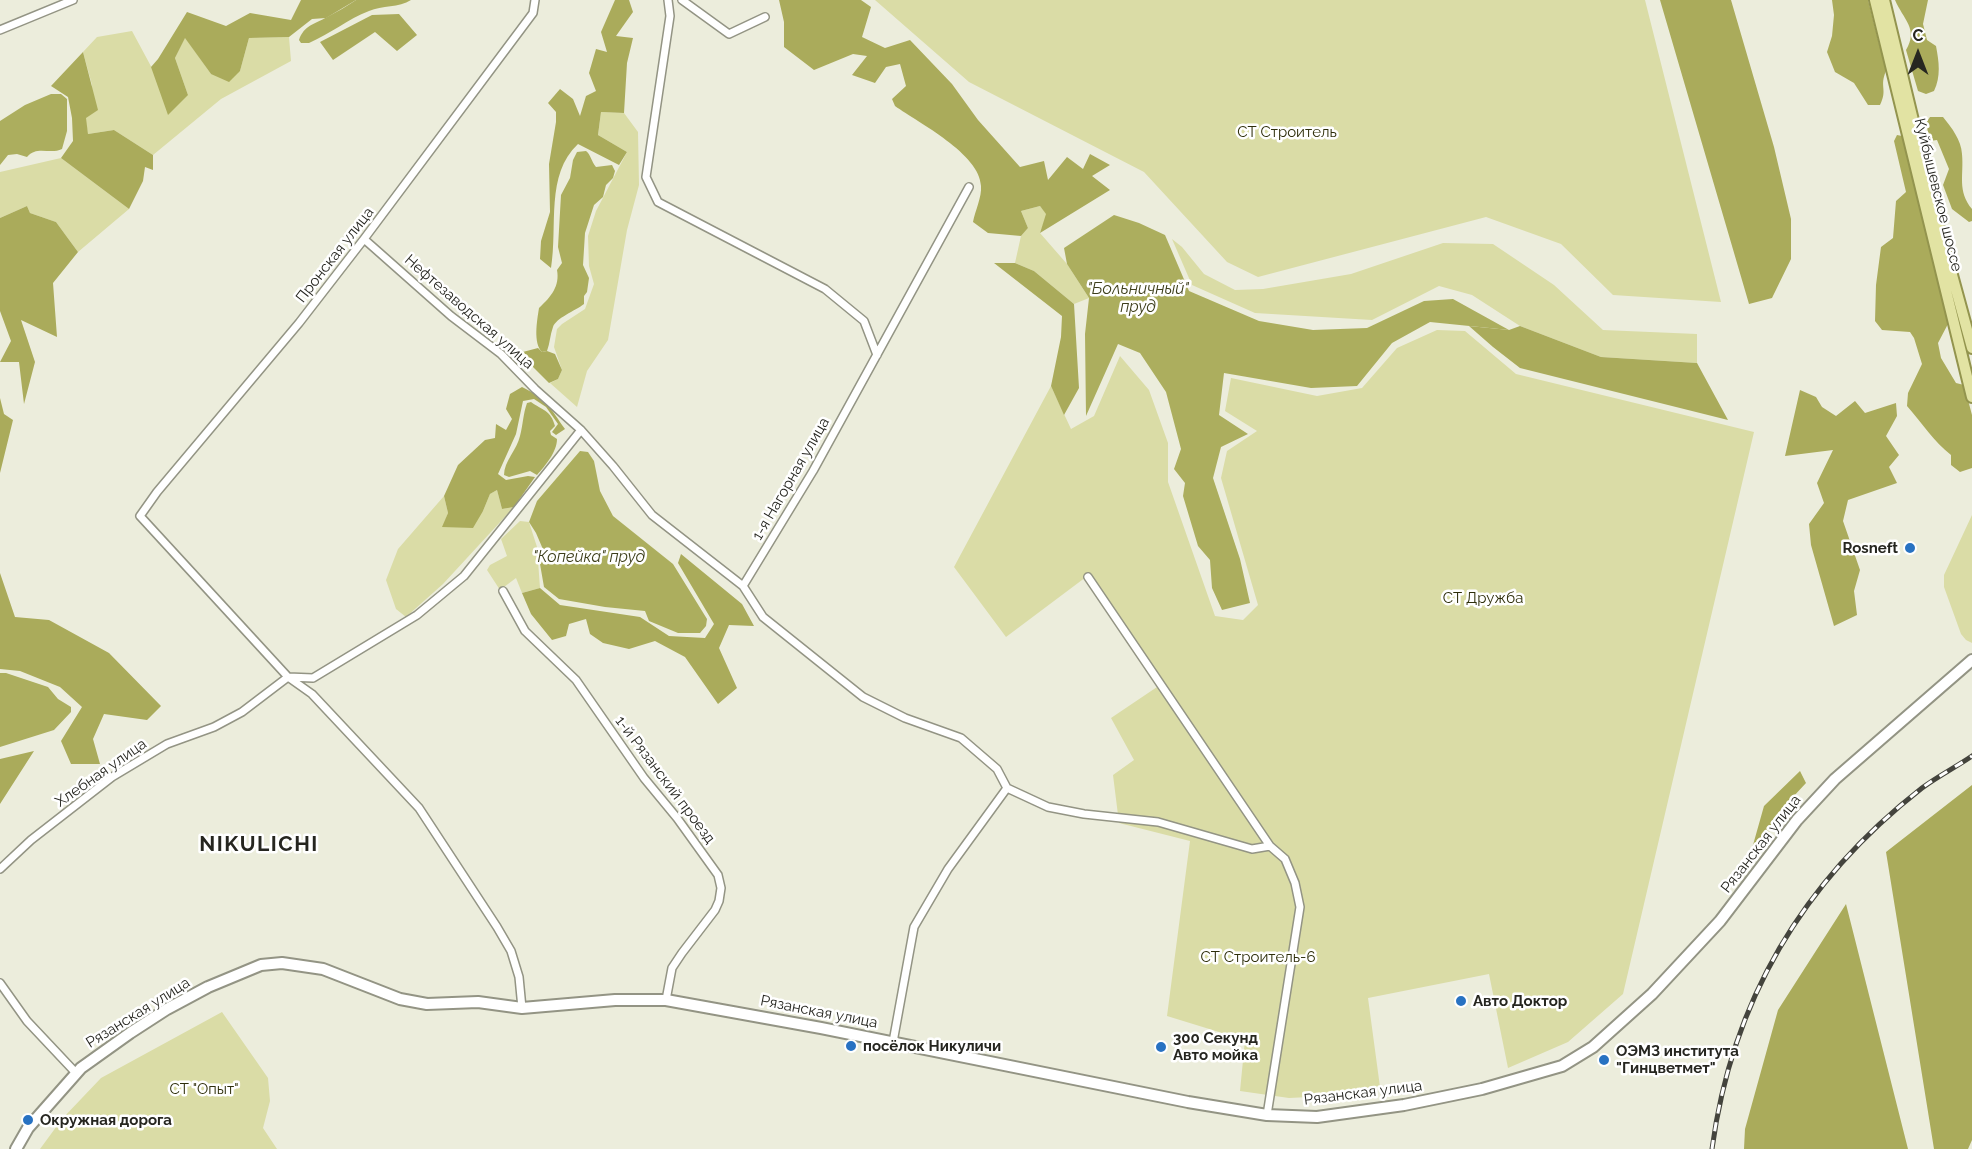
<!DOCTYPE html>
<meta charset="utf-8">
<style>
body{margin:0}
#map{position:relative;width:1972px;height:1149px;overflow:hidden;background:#eceddc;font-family:Raleway,sans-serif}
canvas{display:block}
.north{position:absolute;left:1888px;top:24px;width:60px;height:60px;-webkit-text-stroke:4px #fff;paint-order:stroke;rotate:0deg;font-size:16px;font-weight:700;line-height:24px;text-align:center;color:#262620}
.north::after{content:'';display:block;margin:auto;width:21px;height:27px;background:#262620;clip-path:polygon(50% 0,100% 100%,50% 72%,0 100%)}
</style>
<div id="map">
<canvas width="1972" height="1149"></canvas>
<div class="north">С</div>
</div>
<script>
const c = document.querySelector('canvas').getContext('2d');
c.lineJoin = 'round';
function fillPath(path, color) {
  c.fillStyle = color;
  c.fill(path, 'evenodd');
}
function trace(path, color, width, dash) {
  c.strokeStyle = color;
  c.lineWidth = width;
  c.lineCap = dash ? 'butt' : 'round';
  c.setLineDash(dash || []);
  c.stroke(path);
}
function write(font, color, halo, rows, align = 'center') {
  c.font = font + ' Raleway,sans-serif';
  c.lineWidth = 5;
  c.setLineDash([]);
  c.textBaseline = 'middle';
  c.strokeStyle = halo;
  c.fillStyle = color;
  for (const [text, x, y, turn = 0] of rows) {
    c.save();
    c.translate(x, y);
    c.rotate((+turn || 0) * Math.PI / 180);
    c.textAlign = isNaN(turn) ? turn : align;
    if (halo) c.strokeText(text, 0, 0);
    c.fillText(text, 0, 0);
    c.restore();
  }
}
fillPath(new Path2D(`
 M875,0H1645L1721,302L1613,295L1561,244L1486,217L1258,277L1227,262L1144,172L969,82Z
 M132,31L153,70L188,95L175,58L185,37L211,74L240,71L249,38L289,37L291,61L221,99L153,155L114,130L88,134L85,118L92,85L83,52L97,37Z
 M601,112L624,113L638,132L639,185L627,230L608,340L587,371L577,407L550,383L558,379L562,370L554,347L557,329L562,324L585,309L594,284L589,266L588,236L596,211L627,152L598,135Z
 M61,158L129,209L78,252L56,222L30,213L27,206L0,218V172Z
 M1040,206L1047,214L1040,233L1067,264L1089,298L1074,304L1034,271L1015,263L1021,236L1028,228L1021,211Z
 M1172,239L1182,247L1204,274L1235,290L1263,289L1351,274L1443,243L1493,244L1554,285L1603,330L1697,334V363L1601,357L1520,326L1472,295L1439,286L1372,320L1255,313L1192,285Z
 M1437,330L1465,331L1516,374L1754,432L1623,994L1568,1042L1508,1068L1489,974L1368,998L1380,1087L1329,1096L1289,1098L1240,1091L1245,1040L1167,1016L1190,841L1119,823L1113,775L1134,760L1111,718L1160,685L1086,577L1006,637L954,567L1051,386L1071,429L1094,416L1120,356L1149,390L1168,443V482L1215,616L1243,620L1258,605L1221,478L1227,451L1257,431L1225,411L1231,378L1317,396L1362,388L1397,348Z
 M497,490L502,509L514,507L443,584L406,617L396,609L386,580L398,549L444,496L448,513L443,527L483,511L490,494Z
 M1972,515V643L1966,640L1961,634L1944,587V575Z
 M520,521L529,522L537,547L540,588L522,593L516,578L500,590L487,570L490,565L507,556L501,539Z
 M222,1012L268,1078L270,1101L263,1128L277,1149H40L62,1119L101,1078Z`), '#dadca6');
fillPath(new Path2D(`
 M301,0H356L326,18L312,19L289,37L249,38L240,71L229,82L211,74L185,38L175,58L188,95L168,115L151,67L158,59L187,12L226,26L250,13L291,20Z
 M615,0H629L633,12L616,36L633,38L627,63L624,113L601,112L598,135L627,152L619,165L578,144C545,175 558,226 551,268L540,259L541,241L550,212L549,164L556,122V112L548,103L560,89L573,99L580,116L586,96L596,91L589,73L596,49L607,52L601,32Z
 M779,0H861L871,7L862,37L885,48L910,40L952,84L978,120L1020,167L1044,161L1048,180L1067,157L1083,169L1090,154L1110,165L1092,176L1110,190L1040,233L1046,214L1040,206L1021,211L1028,228L1021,236L988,233L973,222C975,211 982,197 981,186C980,154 919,123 895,106L892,99L906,86L900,64L886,67L875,83L852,75L867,56L853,54L814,70L784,47V22Z
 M1660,0H1731L1774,147L1791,219V259L1772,298L1749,304Z
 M1832,0H1868L1886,71C1879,87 1888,89 1880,105H1868L1854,83L1835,72L1827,52L1832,36L1834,15Z
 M1895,0H1928L1923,24L1927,40L1936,46C1939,62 1941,76 1934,91L1926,94L1918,91L1906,50C1919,29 1903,19 1895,0Z
 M399,14L417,35L397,51L375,32L333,60L320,42L372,15Z
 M83,52L98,110L86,118L88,134L114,130L153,155V170L145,167L143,181L129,209L61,158L73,141L72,118L68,97L51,86Z
 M1930,117H1943C1952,128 1961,140 1962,154C1964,175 1957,191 1972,209V221L1969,222L1952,209L1943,185L1949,169L1937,140L1930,141L1926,123Z
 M1897,135L1902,136L1949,322L1938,343L1941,358L1956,383L1964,385L1972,415V468L1960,472L1951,465V455C1934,442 1922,423 1907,406L1908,393L1922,364L1914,338L1910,332L1882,330L1875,321L1876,285L1881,247L1893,238L1896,201L1906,192L1894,141Z
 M27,206L30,213L56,222L78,252L53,283L57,337L21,320L35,362L24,404L19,362H0L11,341L0,311V218Z
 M994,263H1015L1034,271L1074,304L1079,388L1064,415L1051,386L1061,337L1062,316Z
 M1469,326L1509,330L1520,326L1601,357L1697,363L1728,420L1520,368L1493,347Z
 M538,348L542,352L547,351L555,354L562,370L558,379L549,383L519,353Z
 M522,387C547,399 550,408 565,429L556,435L552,432L558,424L546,407L534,399L523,401L516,434L498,474L506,480L528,476L535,477L514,507L502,509L497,490L490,494L483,511L473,528L442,527L448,513L444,496L458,465L485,440L495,438L496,424L506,430L512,419L506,409L510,394Z
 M1800,390L1816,397L1822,407L1836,416L1855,401L1865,413L1896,403L1897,416L1886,436L1899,455L1889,467L1897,483L1848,500L1843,521L1860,570L1854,591L1857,615L1834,626L1811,545L1809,524L1824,503L1817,483L1833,450L1785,456Z
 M0,398L4,414L13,420L0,473Z
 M681,554L742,604L754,626L729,625L719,648L737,688L718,704L685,657L655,641L629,649L603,643L590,634L586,619L569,624L566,636L552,640L531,614L522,593L540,588L560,605L640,617L669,636L705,638L714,624L678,563Z
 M0,573L15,617L49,620L109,653L161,706L147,720L104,714L93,739L100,764H71L61,741L82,707L60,687L20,671L0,669Z
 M34,751L0,804V759Z
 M1800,771L1806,783L1779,812L1763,844L1753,845L1764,806Z
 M1972,785V1140L1968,1149H1934L1886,852Z
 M1846,904L1908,1149H1744L1745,1129L1778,1010Z`), '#aaab5b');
fillPath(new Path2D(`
 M356,0H411C399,8 382,5 369,11C348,19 330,34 309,43H301L299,40C304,25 315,24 327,17C337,12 347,6 356,0Z
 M51,94H61L67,99V131L62,149C50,155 37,145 27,157L17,154L8,155L0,165V121L25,105Z
 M586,151C591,155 591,161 596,167L612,165L615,171L613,178L606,185L603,197L594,205L585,233L583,265L589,278L587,292L584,296V304C575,311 556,318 553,327C550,335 550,343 547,351L542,352C533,343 537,321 539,308C551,297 560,286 557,270L562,263L558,247L561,195L570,178L573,160L577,152Z
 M1114,215L1139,223L1165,235L1189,291L1259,321L1313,330L1367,328L1424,301L1453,299L1509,330L1430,322L1392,343L1357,386L1311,388L1224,373L1219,415L1248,434L1221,447L1213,478L1240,559L1250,603L1222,610L1212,588L1210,560L1198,546L1183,496L1185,483L1174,469L1181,449L1166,392L1140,353L1118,344L1086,416L1085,334L1089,298L1067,264L1064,248Z
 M531,402C542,410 551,410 555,426L550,431L551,435L557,439C557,452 545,466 537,475L530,471L509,477L504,475C504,461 517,450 520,436C523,425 523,414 527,403Z
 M580,451L588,452L594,461L600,491L613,516L673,564L707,619L706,626L700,633H678L649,621L645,611L605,607L559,599L544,587L540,564L542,547L536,533L529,522L537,501Z
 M0,673H6L48,687L58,699L71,707V712L54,730L0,747Z`), '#acae5e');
const street = new Path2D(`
 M668,0L670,16L646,177L658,202L825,289L864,321L877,355
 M682,0L729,34L765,17
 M0,30L73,0
 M364,239L451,316L501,354L535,389L581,430L613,466L652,515L743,586L763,617L863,697L905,718L961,738L997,769L1007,788L1048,807L1084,814L1158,822L1252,849L1270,846
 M1088,577L1270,846L1285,859L1295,883L1300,907L1267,1115
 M743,586L813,471L969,187
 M503,591L525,631L576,680L644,778L677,818L718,875L721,888L719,901L715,910L682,953L672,968L666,1000
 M288,677L313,678L417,615L464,576L581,430
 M0,869L31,840L112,777L167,744L214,727L242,712L288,677
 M0,983L27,1021L76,1073
 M522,1008L519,977L511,951L497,927L419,808L312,694L288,677L140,516L157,492L299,323L364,239L533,13L535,0
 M893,1042L914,927L948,869L1007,788`);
const secondary = new Path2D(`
 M16,1149L28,1128L81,1068L130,1033L167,1009L208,987L261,965L282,963L323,969L400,999L427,1004L478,1002L522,1008L615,1000H666L821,1028L1188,1102L1267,1115L1317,1117L1404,1105L1482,1089L1562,1066L1593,1047L1652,994L1720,921L1797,820L1835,779L1972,660`);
const primary = new Path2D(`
 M1875,0L1972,397
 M1884,0L1937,220L1972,348`);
trace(street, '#939484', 10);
trace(secondary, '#939484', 14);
trace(primary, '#93944e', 14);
trace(street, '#fff', 7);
trace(secondary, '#fff', 10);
trace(primary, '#e2e3a3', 10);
const rail = new Path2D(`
 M1712,1149C1732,1000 1804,880 1922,788C1938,776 1956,767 1972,756`);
trace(rail, '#44443d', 5);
trace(rail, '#fff', 3, [9]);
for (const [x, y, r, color] of [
 [1910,548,6,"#2872c2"],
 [1461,1001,6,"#2872c2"],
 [851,1046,6,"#2872c2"],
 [1161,1047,6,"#2872c2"],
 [1604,1060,6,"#2872c2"],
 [28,1120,6,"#2872c2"]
]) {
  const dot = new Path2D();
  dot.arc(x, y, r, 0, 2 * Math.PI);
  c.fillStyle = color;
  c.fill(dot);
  trace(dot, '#fff', 2);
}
write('15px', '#2e2e0a', '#fff', [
 ["СТ Строитель",1287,132],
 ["СТ Дружба",1483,598],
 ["СТ Строитель-6",1258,957],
 ["СТ \"Опыт\"",204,1089]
]);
write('15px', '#262620', '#fff', [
 ["Куйбышевское шоссе",1938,195,76],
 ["Пронская улица",335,255,-52],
 ["Нефтезаводская улица",469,312,41],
 ["1-я Нагорная улица",791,479,-60],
 ["Хлебная улица",101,773,-35],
 ["1-й Рязанский проезд",665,780,53],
 ["Рязанская улица",1761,844,-52],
 ["Рязанская улица",819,1012,11],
 ["Рязанская улица",138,1013,-32],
 ["Рязанская улица",1363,1093,-7]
]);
write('bold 15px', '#262620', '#fff', [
 ["Rosneft",1898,548,"right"],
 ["Авто Доктор",1473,1001],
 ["300 Секунд",1173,1038],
 ["Авто мойка",1173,1055],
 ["посёлок Никуличи",863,1046],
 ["ОЭМЗ института",1616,1051],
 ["\"Гинцветмет\"",1616,1068],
 ["Окружная дорога",40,1120]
], 'left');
write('italic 16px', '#3d3e1b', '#fff', [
 ["\"Больничный\"",1138,289],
 ["пруд",1138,307],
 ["\"Копейка\" пруд",589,557]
]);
c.letterSpacing = '1.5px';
write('bold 21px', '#262620', '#fff', [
 ["NIKULICHI",259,845]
]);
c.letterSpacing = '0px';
</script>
